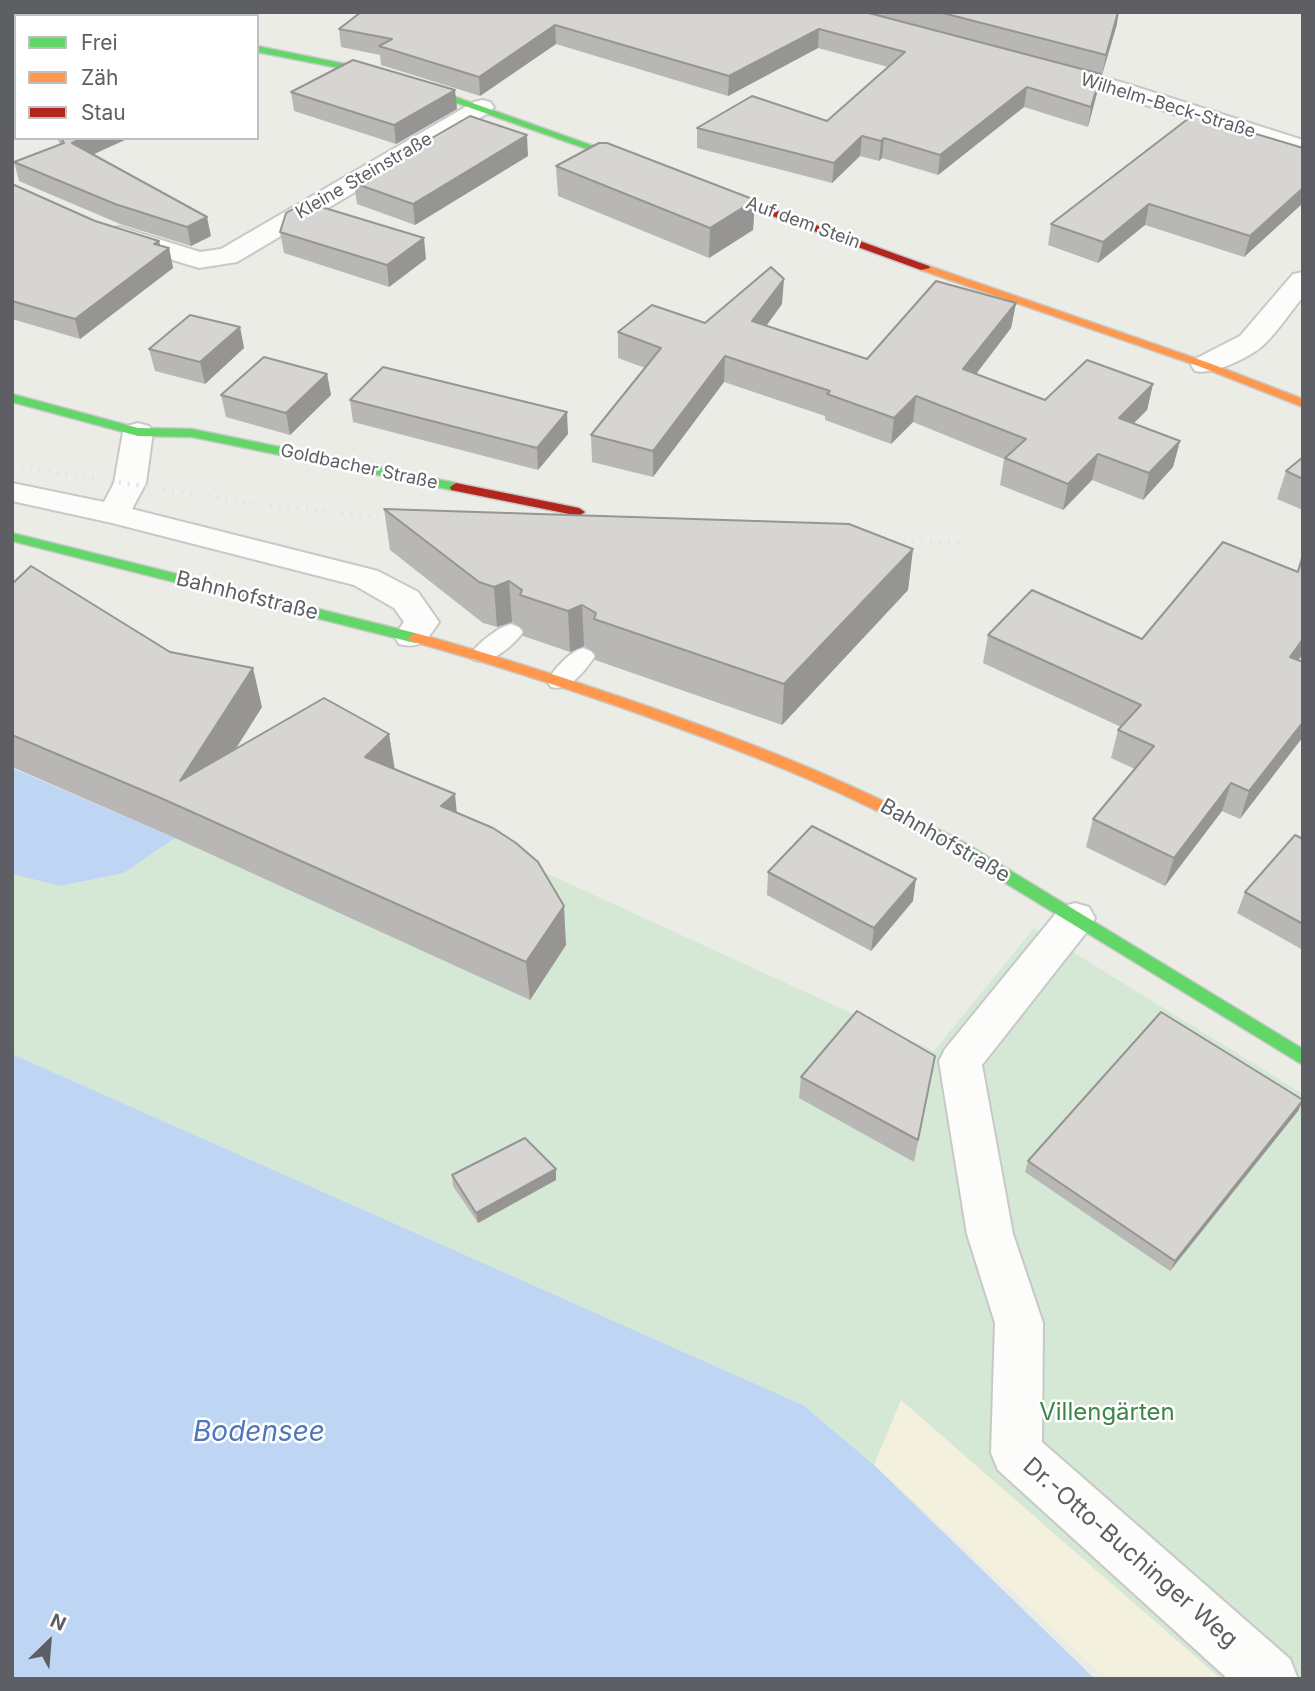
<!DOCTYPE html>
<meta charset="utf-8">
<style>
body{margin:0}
#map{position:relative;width:1315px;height:1691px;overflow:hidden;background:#ecece7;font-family:Inter,sans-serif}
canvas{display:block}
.frame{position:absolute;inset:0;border:14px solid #5d5f64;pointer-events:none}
.legend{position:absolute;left:14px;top:14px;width:245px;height:126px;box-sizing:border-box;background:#fff;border:2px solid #bebfc1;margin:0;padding:9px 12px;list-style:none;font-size:21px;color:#5d5f64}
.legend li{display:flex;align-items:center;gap:14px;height:35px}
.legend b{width:35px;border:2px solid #bebfc1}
.north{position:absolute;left:14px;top:1607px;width:70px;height:70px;-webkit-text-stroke:5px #fff;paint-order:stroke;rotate:25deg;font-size:19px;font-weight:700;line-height:28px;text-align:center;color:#5d5f64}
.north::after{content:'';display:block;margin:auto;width:24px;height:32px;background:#5d5f64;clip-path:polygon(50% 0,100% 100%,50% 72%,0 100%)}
</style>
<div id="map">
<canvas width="1315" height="1691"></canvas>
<div class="frame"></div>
<ul class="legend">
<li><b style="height:9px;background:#63d668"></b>Frei</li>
<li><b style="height:9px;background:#ff974d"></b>Zäh</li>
<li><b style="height:9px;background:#b3261e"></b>Stau</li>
</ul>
<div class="north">N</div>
</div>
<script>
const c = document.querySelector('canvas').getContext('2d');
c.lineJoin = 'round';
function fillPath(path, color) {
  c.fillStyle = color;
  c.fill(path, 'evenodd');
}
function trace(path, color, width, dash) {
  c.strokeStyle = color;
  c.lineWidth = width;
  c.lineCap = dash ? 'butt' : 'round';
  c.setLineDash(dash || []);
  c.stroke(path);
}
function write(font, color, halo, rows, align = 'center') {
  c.font = font + ' Inter,sans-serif';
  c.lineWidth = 5;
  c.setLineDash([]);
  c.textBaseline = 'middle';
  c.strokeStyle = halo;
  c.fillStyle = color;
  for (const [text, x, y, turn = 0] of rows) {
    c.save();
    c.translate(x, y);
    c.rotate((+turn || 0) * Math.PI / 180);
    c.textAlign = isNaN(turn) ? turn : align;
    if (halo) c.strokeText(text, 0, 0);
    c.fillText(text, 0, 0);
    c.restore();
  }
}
fillPath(new Path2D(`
 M12,12H170L164,16H16V102L12,104Z`), '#e8dedb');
fillPath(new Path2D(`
 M459,833L934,1051L1034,928L1303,1094V1679H1107L874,1465L803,1405L12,1054V874L60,886L124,873L175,838L449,963Z`), '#d5e8d5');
fillPath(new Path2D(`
 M901,1400L1221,1679H1107L874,1465Z`), '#f3f0de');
fillPath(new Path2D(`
 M12,768L175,838L124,873L60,886L12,874Z
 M12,1054L803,1405L874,1465L1095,1679H12Z`), '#bed6f4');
const lane = new Path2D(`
 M12,12H31L35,16H16V18L12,17Z
 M511,624L519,627L523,632C513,646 491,665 474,660L470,655C478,643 497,628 511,624Z
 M583,648L591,651L595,656C585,671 569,692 551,687L547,681C555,669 569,652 583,648Z`);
const street = new Path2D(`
 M1047,63L1124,83L1303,140V155L1108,93L1039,75L1036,70L1039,65Z
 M482,100L490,102L494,107L490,112L237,262L199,268L111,241L107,235L111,229L120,227L200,252L221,249L474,102Z
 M16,103V118L12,119V104Z
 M1303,272V297C1289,313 1276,335 1260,348C1246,359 1212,375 1195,371L1191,365L1195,359L1240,336L1293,274Z
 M138,423L149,426L153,432L146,483L132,509L378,571L418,592L439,622C428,639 421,650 399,644L394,636L404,622L394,608L354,585L112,523L12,501V483L104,502L114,483L123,432L127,426Z
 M1075,903L1089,907L1095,918L1089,929L982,1065L1013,1234L1043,1323L1042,1442L1290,1659L1298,1679H1228L998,1470L991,1453L995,1323L967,1234L939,1061L945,1049L1061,907Z`);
const fast = new Path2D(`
 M257,46L385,72L647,165L638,167L380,76L257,52Z
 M12,394L138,428L192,429L456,483L462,487L456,491L192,437L138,436L12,402Z
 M12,533L415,633L422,638L415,643L12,541Z
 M910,815L965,843L1303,1049V1065L953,851L905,825L902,821L905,817Z`);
const slow = new Path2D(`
 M921,266H929L1209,363L1303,399V407L1201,367L921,270Z
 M415,633C493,654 568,679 644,705C737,738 828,772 915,817L918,821L915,825H905C817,779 726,745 634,712C560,686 486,662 410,641L408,638Z`);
const jam = new Path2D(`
 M705,185L929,266L930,268L921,270L701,190L700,188Z
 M456,483L579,508L585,512L579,516L451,490L450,487Z`);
trace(lane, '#c8c8c8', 4);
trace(street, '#c8c8c8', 4);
trace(fast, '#c9c9c9', 3);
trace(slow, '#c9c9c9', 3);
trace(jam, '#c9c9c9', 3);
fillPath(lane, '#fcfcfb');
fillPath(street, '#fcfcfb');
fillPath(fast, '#63d668');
fillPath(slow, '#ff974d');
fillPath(jam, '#b3261e');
trace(new Path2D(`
 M12,466L260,504L404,520
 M876,541L960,542`), '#e3e4e3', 4.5, [2, 7]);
fillPath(new Path2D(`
 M866,12H1119L1117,24L1102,75L1101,74L1097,93L1088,127L1024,107L938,175L882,158L879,161L860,156L832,183L697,148V128L827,121L888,67L818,48L728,96L556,44L480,96L381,65L380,55L341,47L339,29Z
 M291,92L457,109L396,144L294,111Z
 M57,138H129L93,154L211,236L191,246L120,224L19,181L14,162L60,144Z
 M1303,148V203L1244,257L1145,225L1098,263L1048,245L1051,224Z
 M528,156L415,225L357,204L354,183Z
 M556,166L755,200L753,230L709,258L558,196Z
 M12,184L95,221L159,241L160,246L169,248L173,268L80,339L12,319Z
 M280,232L426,259L389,287L284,253Z
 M1016,303L1011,328L976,374L1045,400L1153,384L1147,410L1134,423L1180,441L1173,467L1143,500L1092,480L1063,510L1000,485L1004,459L913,422L891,444L825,420V416L724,382L653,477L592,462L591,435L645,368L618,358V332L705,323L782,304L766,326L867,359Z
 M240,327L244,348L205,384L155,371L149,349Z
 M327,374L331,395L290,435L226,417L221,395Z
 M350,400L568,434L538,470L353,422Z
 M1303,457V510L1277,499L1286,471Z
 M384,509L913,549L908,590L782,725L595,660V653L584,646L570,652L523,636V629L512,622L497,627L483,623L390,550Z
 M1303,550V654L1298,660L1240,819L1222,811L1165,886L1086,847L1093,819L1135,769L1111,758L1118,730L1121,727L983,663L988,635L1142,639L1297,571Z
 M12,584L262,707L235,749L389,734L395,769L457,813L566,945L530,1000L175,838L12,767Z
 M1303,839V950L1237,913L1245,892Z
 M768,872L913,901L871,951L767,895Z
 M935,1056L914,1162L799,1098L801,1077Z
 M1303,1100L1298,1111L1170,1271L1025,1172L1028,1161Z
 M556,1169V1180L478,1223L453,1186L452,1175Z`), '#b8b7b5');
fillPath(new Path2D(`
 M1118,12L1117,24L1102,75L1106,55Z
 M555,25L556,44L480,96L479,77Z
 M819,29L818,48L728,96L729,76Z
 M1101,74L1097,93L1088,127L1091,107Z
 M1027,87L1024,107L938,175L940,155Z
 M455,90L457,109L396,144L394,125Z
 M527,135L528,156L415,225L413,204Z
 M862,136L860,156L832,183L834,163Z
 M82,138H129L77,162L72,143Z
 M884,138L882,158L879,161L881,141Z
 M1303,188V203L1244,257L1250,236Z
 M755,200L753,230L709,258L710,228Z
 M1149,204L1145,225L1098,263L1103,242Z
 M207,217L211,236L191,246L187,227Z
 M424,238L426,259L389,287L387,265Z
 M159,241L162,254L169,248L173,268L80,339L75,319L154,244Z
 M784,279L782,304L751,347L752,321Z
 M1016,303L1011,328L960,395L963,369Z
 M240,327L244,348L205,384L200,362Z
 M725,356L724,382L653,477V451Z
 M327,374L331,395L290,435L286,413Z
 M1153,384L1147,410L1113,444L1119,418Z
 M916,396L913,422L891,444L894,418Z
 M567,412L568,434L538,470L537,448Z
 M1180,441L1173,467L1143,500L1149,473Z
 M1098,454L1092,480L1063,510L1068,484Z
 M913,549L908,590L782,725L784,684Z
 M509,581L512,622L497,627L494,587Z
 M582,605L584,646L570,652L568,611Z
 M1303,639V654L1280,685L1290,657Z
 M253,668L262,707L195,814L180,781Z
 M1303,722V737L1240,819L1249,791Z
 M389,734L395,773L365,757Z
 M1231,783L1222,811L1165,886L1174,858Z
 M455,794L459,833L441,806Z
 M916,879L913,901L871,951L874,928Z
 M564,906L566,945L530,1000L526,962Z
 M1303,1100L1298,1111L1170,1271L1175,1261Z
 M556,1169V1180L478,1223L476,1213Z`), '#969593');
const building = new Path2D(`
 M361,12H865L1101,74L1091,107L1027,87L940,155L884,138L881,141L862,136L834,163L697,128L752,96L827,121L905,52L819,29L729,76L555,25L479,77L379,46L392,39L339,29Z
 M939,12H1118L1106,55Z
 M353,60L455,90L394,125L291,92Z
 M1193,115L1303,148V188L1250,236L1149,204L1103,242L1051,224Z
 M470,116L527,135L413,204L354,183Z
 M61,138H82L72,143L207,217L187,227L115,204L14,162L64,143Z
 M599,143H607L755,200L710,228L556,166Z
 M12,184L95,221L159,241L154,244L169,248L75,319L12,301Z
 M305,202L424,238L387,265L280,232L286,213Z
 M771,267L784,279L752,321L867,359L936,281L1016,303L963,369L1045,400L1087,360L1153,384L1119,418L1180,441L1149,473L1098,454L1068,484L1005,458L1026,439L916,396L894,418L827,394L830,391L725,356L653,451L591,435L661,348L618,332L652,305L705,323Z
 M190,315L240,327L200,362L149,349Z
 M264,357L327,374L286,413L221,395Z
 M383,367L567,412L537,448L350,400Z
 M1303,457V479L1286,471Z
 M384,509L849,524L913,549L784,684L594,619L596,613L582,605L568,611L520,595L522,590L509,581L494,587L479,582Z
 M1223,542L1298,572L1303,556V639L1290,657L1303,662V722L1249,791L1231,783L1174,858L1093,819L1154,746L1118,730L1141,705L988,635L1032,590L1142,639Z
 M31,566L170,652L253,668L180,781L324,698L389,734L365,757L455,794L441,806L493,828L516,843L538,862L564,906L526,962L163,799L12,735V584Z
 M812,826L916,879L874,928L768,872Z
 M1295,835L1303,839V924L1245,892Z
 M857,1011L935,1056L918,1140L801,1077Z
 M1161,1012L1303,1100L1175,1261L1028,1161Z
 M525,1138L556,1169L476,1213L452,1175Z`);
fillPath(building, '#d6d5d2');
trace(building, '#969593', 2);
write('18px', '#5d5f64', '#fff', [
 ["Wilhelm-Beck-Straße",1168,106,17],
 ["Kleine Steinstraße",364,176,-30],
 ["Auf dem Stein",803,223,20],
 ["Goldbacher Straße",359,467,12]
]);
write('21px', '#5d5f64', '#fff', [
 ["Bahnhofstraße",247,596,14],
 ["Bahnhofstraße",945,841,30]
]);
write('24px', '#3c8548', '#fff', [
 ["Villengärten",1107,1413]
]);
write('24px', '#5d5f64', '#fff', [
 ["Dr.-Otto-Buchinger Weg",1130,1553,41]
]);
write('italic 28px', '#4e76bc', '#fff', [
 ["Bodensee",259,1433]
]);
</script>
